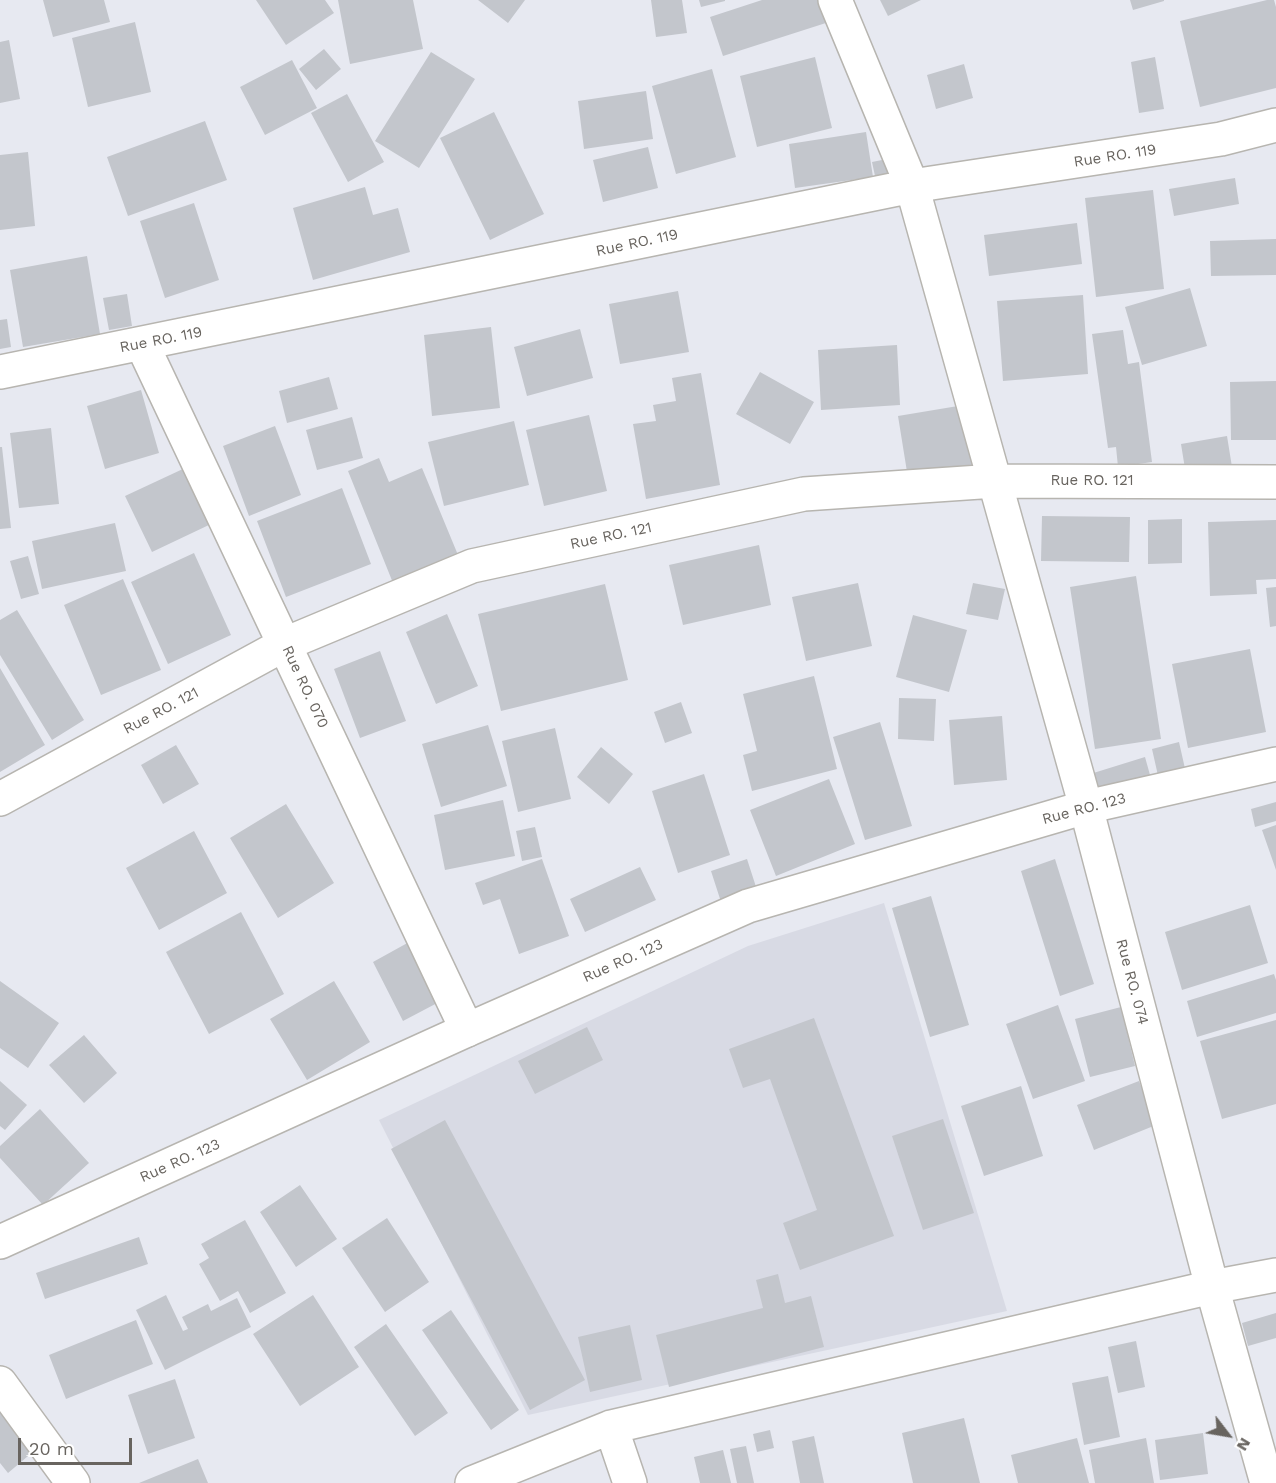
<!DOCTYPE html>
<style>
body{margin:0}
#map{position:relative;width:1276px;height:1483px;overflow:hidden;background:#e7e9f1;font-family:"Work Sans",sans-serif}
canvas{display:block}
.north{position:absolute;left:1198px;top:1405px;width:60px;height:60px;-webkit-text-stroke:4px #fff;paint-order:stroke;rotate:121deg;font-size:16px;font-weight:700;line-height:24px;text-align:center;color:#68645f}
.north::after{content:'';display:block;margin:auto;width:21px;height:27px;background:#68645f;clip-path:polygon(50% 0,100% 100%,50% 72%,0 100%)}
.scale{position:absolute;left:18px;top:1438px;width:114px;height:27px;box-sizing:border-box;border:3px solid #68645f;border-top:0;padding-left:8px;font-size:18px;line-height:21px;white-space:nowrap;color:#68645f;-webkit-text-stroke:4px #fff;paint-order:stroke}
</style>
<div id="map">
<canvas width="1276" height="1483"></canvas>
<div class="north">N</div>
<div class="scale">20 m</div>
</div>
<script>
const c = document.querySelector('canvas').getContext('2d');
c.lineJoin = 'round';
function fillPath(path, color) {
  c.fillStyle = color;
  c.fill(path, 'evenodd');
}
function trace(path, color, width, dash) {
  c.strokeStyle = color;
  c.lineWidth = width;
  c.lineCap = dash ? 'butt' : 'round';
  c.setLineDash(dash || []);
  c.stroke(path);
}
function write(font, color, halo, rows, align = 'center') {
  c.font = font + ' "Work Sans",sans-serif';
  c.lineWidth = 4.5;
  c.setLineDash([]);
  c.textBaseline = 'middle';
  c.strokeStyle = halo;
  c.fillStyle = color;
  for (const [text, x, y, turn = 0] of rows) {
    c.save();
    c.translate(x, y);
    c.rotate((+turn || 0) * Math.PI / 180);
    c.textAlign = isNaN(turn) ? turn : align;
    if (halo) c.strokeText(text, 0, 0);
    c.fillText(text, 0, 0);
    c.restore();
  }
}
fillPath(new Path2D(`
 M884,903L1007,1311L528,1415L379,1120L748,946Z`), '#d8dae4');
fillPath(new Path2D(`
 M43,0H104L110,22L53,37Z
 M256,0H325L334,13L286,45Z
 M338,0H413L423,49L350,64Z
 M478,0H525L508,23Z
 M651,0H682L687,33L656,37Z
 M699,0H725V1L701,7Z
 M762,0H822L829,22L723,56L710,17Z
 M880,0H921L888,16Z
 M1130,0H1164V1L1133,10Z
 M1267,0H1274L1276,7V88L1200,107L1180,21Z
 M135,22L151,92L88,107L72,38Z
 M9,40L20,99L0,103V42Z
 M324,49L341,69L316,90L299,69Z
 M431,52L475,79L419,168L375,141Z
 M815,57L832,128L757,147L740,76Z
 M1155,57L1164,109L1139,113L1131,62Z
 M292,60L317,108L265,135L240,87Z
 M964,64L973,98L936,109L927,75Z
 M712,69L736,157L676,174L652,86Z
 M646,91L653,139L584,149L578,101Z
 M347,94L384,162L348,182L311,113Z
 M494,112L544,214L490,240L440,138Z
 M205,121L227,180L128,216L107,157Z
 M866,132L873,177L795,188L789,144Z
 M648,147L658,188L603,202L593,160Z
 M28,152L35,226L0,230V155Z
 M897,157L902,185L878,190L872,162Z
 M1235,178L1239,204L1174,216L1169,189Z
 M365,187L373,215L398,208L410,252L313,280L293,208Z
 M1153,190L1164,289L1096,297L1085,198Z
 M194,203L219,280L165,298L140,221Z
 M1077,223L1082,264L989,276L984,235Z
 M1276,239V275L1211,276L1210,241Z
 M87,256L100,334L23,347L10,270Z
 M1190,288L1207,346L1142,365L1125,307Z
 M678,291L689,352L620,364L609,304Z
 M127,294L132,326L109,330L103,298Z
 M1083,295L1088,374L1003,381L997,301Z
 M7,319L11,347L0,349V320Z
 M491,327L500,408L432,416L424,335Z
 M580,329L593,378L527,396L514,347Z
 M1123,330L1128,364L1139,362L1152,462L1118,467L1116,447L1108,448L1092,334Z
 M897,345L900,405L821,410L818,350Z
 M760,372L814,402L790,444L736,414Z
 M701,373L720,485L646,499L633,424L656,421L653,405L676,401L672,378Z
 M329,377L338,409L287,423L279,391Z
 M1276,381V440H1231L1230,382Z
 M141,390L159,453L105,469L87,406Z
 M970,404L980,467L908,478L898,416Z
 M589,415L607,491L544,506L526,430Z
 M352,417L363,458L317,470L306,430Z
 M514,421L529,485L444,506L428,442Z
 M275,426L301,495L249,516L223,446Z
 M51,428L59,504L19,508L10,433Z
 M1227,436L1232,467L1186,475L1181,444Z
 M0,447H2L11,528L0,529Z
 M379,458L389,482L422,468L458,555L393,583L348,471Z
 M185,468L211,524L152,552L125,496Z
 M342,488L371,564L286,597L257,521Z
 M1042,516L1130,517L1129,562L1041,561Z
 M1182,519V563L1148,564V520Z
 M1276,520V579L1256,580L1257,594L1210,596L1208,522Z
 M115,523L126,571L42,589L32,541Z
 M759,545L771,605L683,625L669,565Z
 M194,553L231,635L168,664L131,582Z
 M28,556L39,594L21,599L10,561Z
 M1136,576L1161,739L1095,749L1070,587Z
 M123,579L161,670L101,695L64,605Z
 M858,583L872,646L806,661L792,597Z
 M973,583L1005,589L998,620L966,614Z
 M605,584L628,680L501,711L478,614Z
 M1276,587V626L1270,627L1266,588Z
 M17,610L84,720L52,740L0,655V620Z
 M447,614L478,686L436,704L406,632Z
 M913,615L967,630L949,692L896,677Z
 M1250,649L1266,732L1188,748L1172,664Z
 M380,651L406,721L360,738L334,669Z
 M0,668L45,745L0,772Z
 M814,676L837,769L752,791L743,755L757,751L743,694Z
 M899,698L936,699L934,741L898,739Z
 M681,702L692,733L665,743L654,712Z
 M1002,716L1007,780L954,785L949,720Z
 M880,722L912,826L865,840L833,737Z
 M488,725L507,786L441,807L422,744Z
 M555,728L571,799L518,812L502,741Z
 M1179,742L1186,773L1159,780L1152,749Z
 M176,745L199,784L163,804L141,765Z
 M601,747L633,774L609,804L577,777Z
 M1145,757L1150,775L1092,792L1087,775Z
 M704,774L730,855L678,873L652,791Z
 M829,779L855,844L776,876L750,810Z
 M503,800L515,856L445,870L434,815Z
 M1276,802V821L1255,827L1251,809Z
 M286,804L334,883L278,918L230,838Z
 M1276,825V870L1262,830Z
 M535,827L542,857L522,861L516,831Z
 M194,831L227,893L159,930L126,868Z
 M542,859L569,936L519,954L500,899L483,905L475,883Z
 M747,859L758,893L722,905L711,871Z
 M1055,859L1094,984L1060,996L1021,871Z
 M640,867L656,900L585,932L570,899Z
 M931,896L969,1025L930,1037L892,908Z
 M1250,905L1268,963L1182,990L1165,932Z
 M241,912L284,994L209,1034L166,952Z
 M411,941L441,1001L403,1021L373,962Z
 M1274,974L1276,980V1013L1197,1037L1187,1001Z
 M0,981L59,1023L28,1068L0,1048Z
 M334,981L370,1042L307,1080L270,1019Z
 M1058,1005L1085,1081L1033,1099L1006,1024Z
 M1121,1007L1135,1066L1090,1077L1075,1019Z
 M814,1018L894,1236L800,1270L783,1223L817,1210L770,1079L743,1088L729,1049Z
 M1276,1020V1104L1222,1119L1200,1041Z
 M587,1027L603,1060L535,1094L518,1061Z
 M84,1035L117,1073L84,1103L49,1065Z
 M0,1081L27,1105L5,1130L0,1126Z
 M1139,1081L1156,1125L1094,1150L1077,1105Z
 M1021,1086L1043,1156L984,1176L961,1106Z
 M40,1109L89,1163L43,1205L0,1158V1146Z
 M943,1119L974,1213L923,1230L892,1136Z
 M445,1120L585,1380L530,1410L391,1149Z
 M300,1185L337,1239L296,1267L260,1212Z
 M387,1218L429,1282L385,1312L342,1248Z
 M245,1220L286,1293L250,1313L238,1291L220,1301L199,1264L209,1258L201,1244Z
 M139,1237L148,1264L45,1299L36,1273Z
 M778,1274L785,1303L811,1296L824,1347L669,1387L656,1335L763,1308L756,1280Z
 M166,1295L183,1331L188,1329L182,1317L208,1304L211,1311L237,1298L251,1327L165,1370L136,1310Z
 M313,1295L359,1367L300,1406L253,1334Z
 M451,1310L519,1410L491,1430L422,1330Z
 M1276,1313V1338L1248,1346L1242,1323Z
 M136,1320L153,1364L66,1399L49,1355Z
 M386,1324L448,1413L415,1436L354,1347Z
 M630,1325L642,1380L590,1392L578,1337Z
 M1136,1341L1145,1387L1118,1393L1108,1347Z
 M1108,1376L1120,1437L1084,1445L1072,1383Z
 M175,1379L195,1438L148,1454L128,1395Z
 M0,1397L41,1445L8,1473L0,1463Z
 M964,1418L980,1483H913L902,1433Z
 M770,1430L774,1448L757,1452L753,1434Z
 M1203,1433L1208,1474L1160,1480L1155,1440Z
 M814,1436L824,1483H800L792,1441Z
 M1077,1438L1089,1483H1018L1011,1455Z
 M1146,1438L1154,1483H1095L1089,1450Z
 M746,1446L754,1483H737L730,1449Z
 M723,1450L731,1483H700L694,1457Z
 M198,1459L208,1483H139Z`), '#c3c6cc');
const minor = new Path2D(`
 M835,0L912,186L1086,807L1212,1287L1267,1483
 M142,344L467,1030
 M0,372L912,186L1221,139L1276,125
 M0,799L285,644L472,566L804,494L995,481L1276,482
 M0,1383L73,1483
 M611,1427L630,1483
 M472,1483L611,1427L1212,1287L1276,1275`);
const tertiary = new Path2D(`
 M0,1242L467,1030L748,906L1086,807L1276,764`);
trace(minor, '#b7b5b0', 36);
trace(tertiary, '#b7b5b0', 36);
trace(minor, '#fff', 33);
trace(tertiary, '#fff', 33);
write('15px', '#68645f', '#fff', [
 ["Rue RO. 119",1115,156,-9],
 ["Rue RO. 119",637,243,-12],
 ["Rue RO. 119",161,340,-11],
 ["Rue RO. 121",1092,481],
 ["Rue RO. 121",611,536,-12],
 ["Rue RO. 070",305,687,65],
 ["Rue RO. 121",161,711,-28],
 ["Rue RO. 123",1084,809,-15],
 ["Rue RO. 123",623,961,-24],
 ["Rue RO. 074",1132,982,75],
 ["Rue RO. 123",180,1161,-24]
]);
</script>
